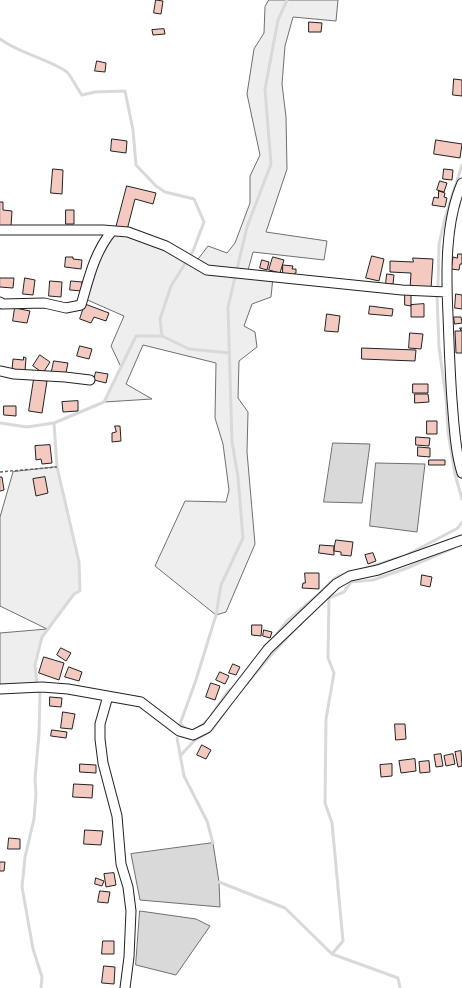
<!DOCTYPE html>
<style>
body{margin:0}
canvas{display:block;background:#fff}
</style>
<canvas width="462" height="988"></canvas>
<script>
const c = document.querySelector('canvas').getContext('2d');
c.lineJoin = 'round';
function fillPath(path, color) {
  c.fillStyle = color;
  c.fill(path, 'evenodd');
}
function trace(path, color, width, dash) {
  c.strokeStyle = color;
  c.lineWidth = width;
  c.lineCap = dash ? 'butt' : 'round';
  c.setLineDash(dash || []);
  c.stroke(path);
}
const green = new Path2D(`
 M269,0H338L336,21L293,17L285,46L282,84L286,117L287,169L266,232L327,241L324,260L253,252L247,274L273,277L271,297L252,304L244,326L255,332L257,347L239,361L238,398L248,412L247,452L255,544L226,612L216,615L155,566L185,501L226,502L229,490L223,444L215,418L216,363L143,345L126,384L152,399L104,402L121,367L111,346L124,316L83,298L112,231L128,232L195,263L208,246L227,253L235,243L250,203V176L260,155L247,94L254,49L264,33L265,7Z
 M57,467L79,562L80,591L74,594L42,637L35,665L37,685L0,689V633L47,629L0,606V517L13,472Z`);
fillPath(green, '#eee');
trace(green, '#6f6f6f', 1);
const water = new Path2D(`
 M333,443L370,444L362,503L324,502Z
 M376,463L425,464L417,532L370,526Z
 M213,843L219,882L220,907L140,900L131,854Z
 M140,911L196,919L210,926L176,975L136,965Z`);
fillPath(water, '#d9d9d9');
trace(water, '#6f6f6f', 1);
trace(new Path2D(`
 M0,39C20,54 47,58 67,72C71,76 78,90 82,95L95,92L125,91L133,130L136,165L156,186L165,192L194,199L204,222L193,251L171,286L160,319L162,336L189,349L229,353
 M438,285L439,244L445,218L462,165
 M437,295L439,347L446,398L448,432L455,474L462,499
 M0,423L27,427L54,423L104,402L136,336H162
 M405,556L458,528L462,522
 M363,569L398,558
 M274,638L287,621L319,594L335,578L348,572
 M37,685L35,665L42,637L74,594L80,591L79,562L57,467L54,423
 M243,688L271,655L302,622
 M38,689L40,694L39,734L35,779L36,794L34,819L25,857L22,887L33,949L42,977L41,988
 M212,714L228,691L235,686
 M197,729L208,720
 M188,730L180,724L196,680L216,615L221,585L243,538L238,477L232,442L228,307L247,227L271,164L265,89L278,20L287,0
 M177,738L184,776L207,821L213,843
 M180,756L195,740L212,730L226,710
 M219,882L285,908L332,954L398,978L400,988
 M332,954L343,941L332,823L325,803L326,719L334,673L328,658L329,598L344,592L351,582L373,580L407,568L453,548`), '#d9d9d9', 3);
const building = new Path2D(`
 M156,0L163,1L161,14L154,13Z
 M309,22L322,23L321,32H309Z
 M164,29L165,34L153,35L152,30Z
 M97,61L106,63L105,72L95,71Z
 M454,79L462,80V96L453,95Z
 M112,139L127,141L126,153L111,151Z
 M436,140L462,144L460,158L434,154Z
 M53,169L63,170L62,194L51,193Z
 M444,169L453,170L452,180L443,179Z
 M440,181L447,183L444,192L437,190Z
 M127,186L156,193L153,204L135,199L127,230L116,228Z
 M439,191L445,193L444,197L447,198L445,207L432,205L434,197L438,198Z
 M0,202H3V210L12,211L11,226H0Z
 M66,210H74V224H66Z
 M458,254H462V264H460L459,270L451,269L453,257L457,258Z
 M372,256L384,259L379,281L366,278Z
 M66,257H73V259L82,260L81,269L65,267Z
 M273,257L284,260L280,273L269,270Z
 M413,258L433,259L431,289H410L411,273L390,272V261L413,262Z
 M262,260L269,262L267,270L260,268Z
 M283,265L293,266L292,269H296V273H295L294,275L283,274Z
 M387,274L394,275L393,284H386Z
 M0,278H14L13,288L0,287Z
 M25,278L35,280L33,295L23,294Z
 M50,281L62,282L61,297L49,296Z
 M71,281L82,282V291L70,290Z
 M405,292L411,293V306L405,305Z
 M456,294L462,295V309L455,308Z
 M85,304L109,313L106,321L94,317L91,323L80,319Z
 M424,304V317H411V305Z
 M370,306L393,309L392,316L369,314Z
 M15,308L30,311L27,323L13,321Z
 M327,314L340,316L338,332L325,331Z
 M454,317H461L462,323L455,324Z
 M460,328H462V353H456L455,331H461Z
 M410,333L423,334L421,349L409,348Z
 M80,346L92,349L89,359L77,356Z
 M362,348L416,350L415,361L362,359Z
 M40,355L50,362L43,373L33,366Z
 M24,357L26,358L25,371L12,370L13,359L23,360Z
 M54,361L68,363L65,377L51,375Z
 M96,372L108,374L106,383L94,380Z
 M34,379L47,381L42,413L29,411Z
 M413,384H428V393H413Z
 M415,394H428L429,402L415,403Z
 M78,401V411L63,412L62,402Z
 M4,406H16V416L4,415Z
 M427,421H437V434H427Z
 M115,426H120L121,441L112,442V433L116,432Z
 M416,437L430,438L429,446L416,445Z
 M50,445L52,463L42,464L41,459L36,460L35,446Z
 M418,447L430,448V457L418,456Z
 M429,460H445V465H429Z
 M0,477H2L4,490L0,491Z
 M45,477L48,493L36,496L33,479Z
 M336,540L353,542L351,556L341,555V552L334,551Z
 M320,545L334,546V555L319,553Z
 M373,553L376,561L368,564L365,555Z
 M305,573H319V589L302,588L303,583H305Z
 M422,575L432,577L430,587L421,585Z
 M252,625H262L261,636L252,635Z
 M264,630L272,632L270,638L263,636Z
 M61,648L71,653L66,661L57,655Z
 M44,657L64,663L59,680L39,673Z
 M233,664L240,667L236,675L229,673Z
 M69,667L82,672L79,681L65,677Z
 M220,672L229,676L225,684L216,680Z
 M211,683L220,686L215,700L206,697Z
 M50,697L62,698L61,707L50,706Z
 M63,712L75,714L72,729L61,728Z
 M395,724H405L406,739L396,740Z
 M52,730L67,732L66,738L51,736Z
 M202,745L211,750L206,759L197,755Z
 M461,751L462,766L458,767L455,752Z
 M441,754L443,766L436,767L434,755Z
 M453,754L455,764L446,766L444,756Z
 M415,759L416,771L401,773L399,761Z
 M429,761L430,772L420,773L419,762Z
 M80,764L96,765V773L80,772Z
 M392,764V776L381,777L380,765Z
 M74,784L93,785L92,798L73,797Z
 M85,830L103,831L101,845L84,844Z
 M9,838L20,839V849H8Z
 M0,862H5L4,871H0Z
 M114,873L116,885L106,887L104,874Z
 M96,878L104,881L102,886L95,884Z
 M100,891L110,892L108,903L98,902Z
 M103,941H114V954H102Z
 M104,966L115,967L114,984L102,983Z`);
fillPath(building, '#f3c9c0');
trace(building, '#222', 1);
const minor = new Path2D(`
 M462,183C445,222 446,273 448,315C449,344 450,372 452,400C454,423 455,451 462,473
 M0,230H103L128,232L166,246L207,270L402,290L447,292
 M0,302L2,304L44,303L66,308L81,305C89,278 94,253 112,231
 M0,371L14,374L65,377L90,380
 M0,689L42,687L68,689L141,702L179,731L193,735L207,728L268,649L336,584L350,576L378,570L462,540
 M108,696L100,724V739L103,763L117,816L121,864L128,887L131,911L129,957L125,988`);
trace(minor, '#222', 11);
trace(new Path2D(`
 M0,472L57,467`), '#646464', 1.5, [3, 2]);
trace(minor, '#fff', 9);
</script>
